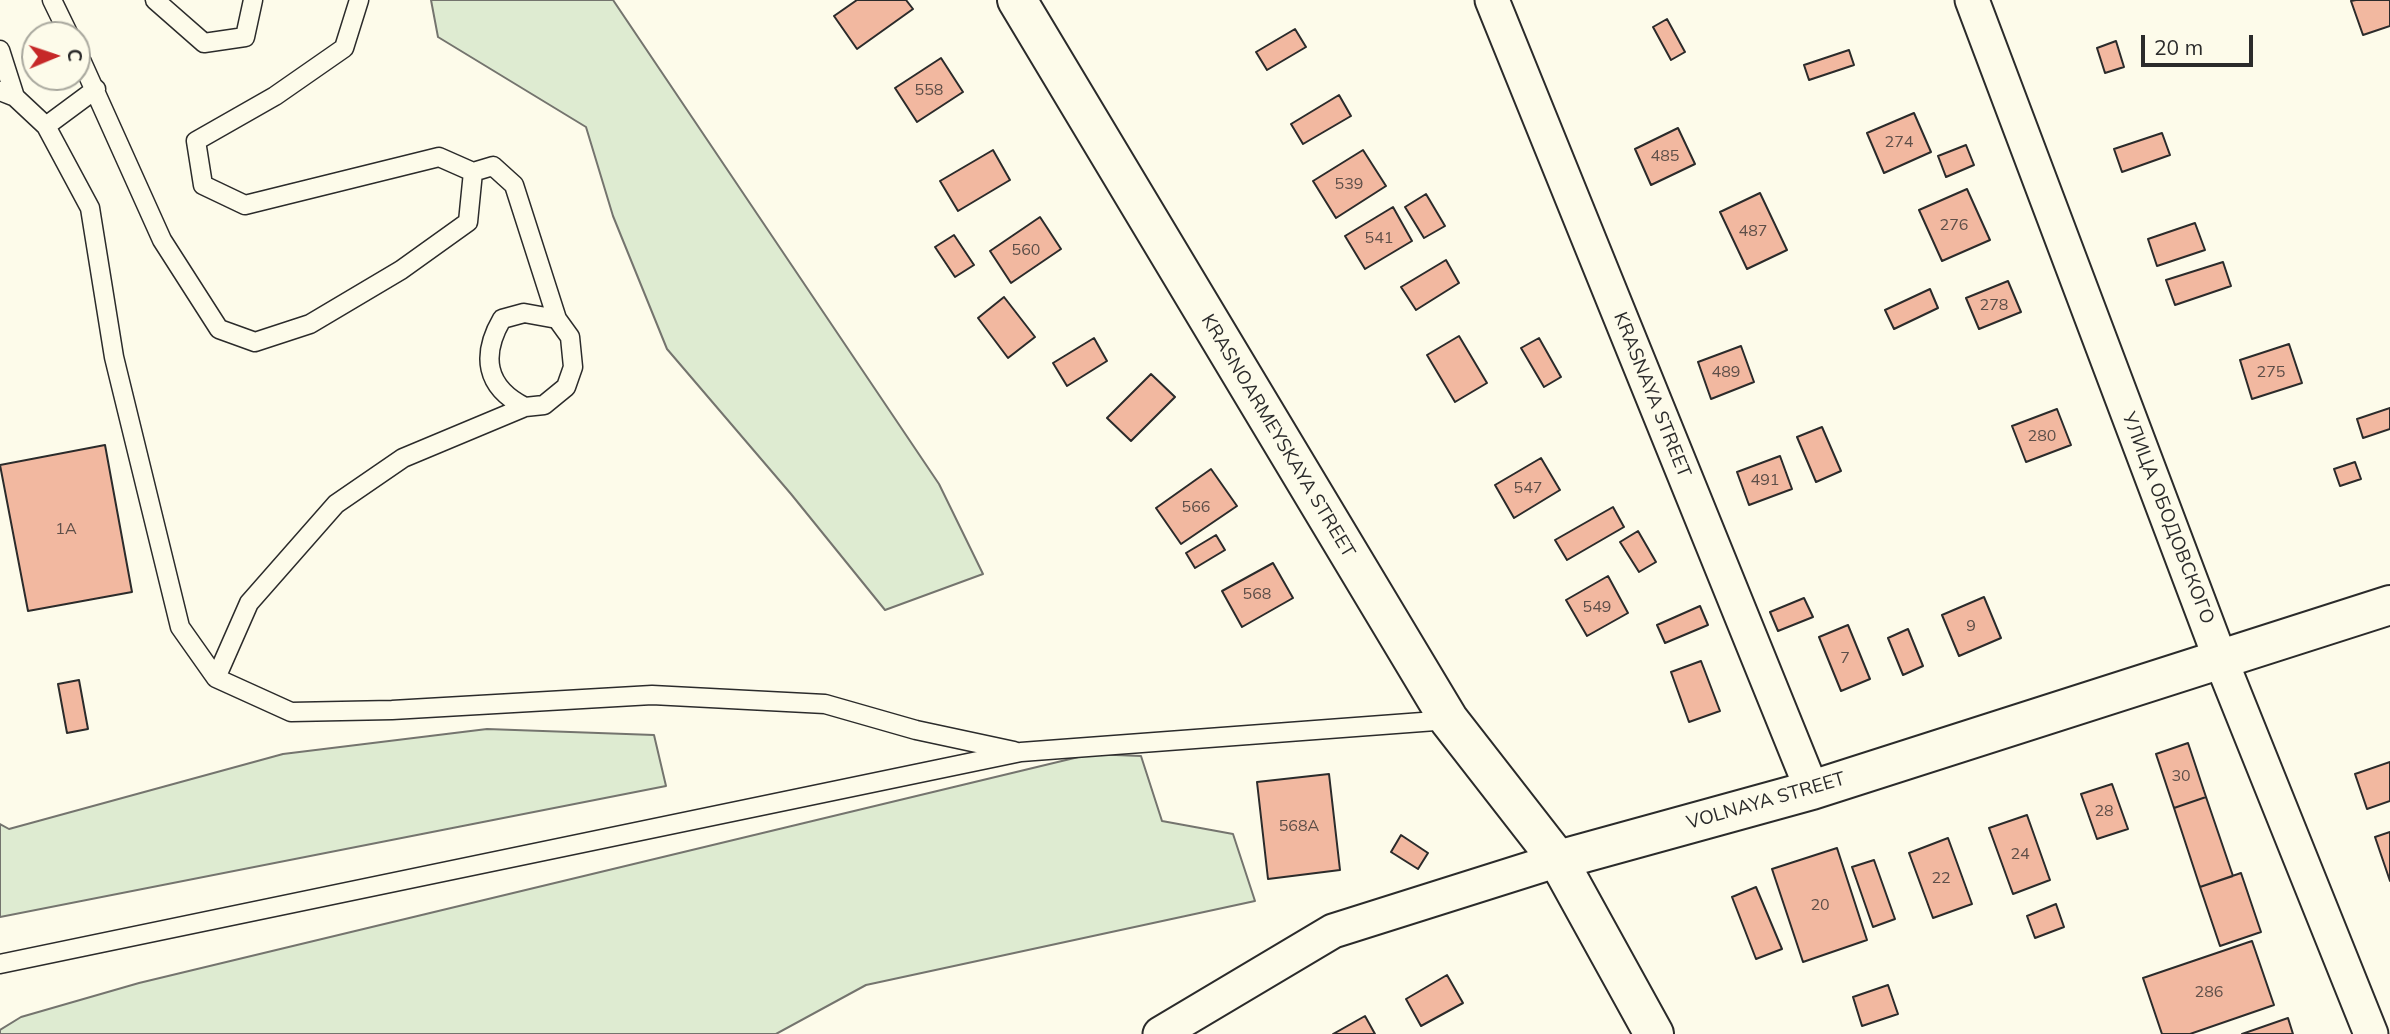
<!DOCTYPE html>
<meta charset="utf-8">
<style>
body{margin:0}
#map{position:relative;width:2390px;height:1034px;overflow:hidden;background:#fdfbea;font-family:Mulish,sans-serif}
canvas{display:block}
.north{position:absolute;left:21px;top:21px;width:70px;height:70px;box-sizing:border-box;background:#fdfbea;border:2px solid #a9a89e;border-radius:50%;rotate:88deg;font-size:19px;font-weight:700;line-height:28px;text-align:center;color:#2b2b2b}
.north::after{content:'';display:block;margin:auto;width:24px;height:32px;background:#c62828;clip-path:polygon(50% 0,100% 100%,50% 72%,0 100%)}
.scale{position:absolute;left:2141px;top:35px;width:112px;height:32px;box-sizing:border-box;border:4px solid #2b2b2b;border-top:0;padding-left:9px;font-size:21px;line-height:24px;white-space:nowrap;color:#2b2b2b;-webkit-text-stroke:5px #fdfbea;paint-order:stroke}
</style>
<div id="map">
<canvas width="2390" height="1034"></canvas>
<div class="north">С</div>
<div class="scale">20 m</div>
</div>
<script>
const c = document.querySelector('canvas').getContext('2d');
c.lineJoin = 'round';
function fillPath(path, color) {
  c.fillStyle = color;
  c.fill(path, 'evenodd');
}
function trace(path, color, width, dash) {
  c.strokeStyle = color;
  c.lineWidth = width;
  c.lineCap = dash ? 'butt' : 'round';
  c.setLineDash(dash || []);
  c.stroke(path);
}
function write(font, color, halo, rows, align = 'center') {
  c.font = font + ' Mulish,sans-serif';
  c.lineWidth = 5;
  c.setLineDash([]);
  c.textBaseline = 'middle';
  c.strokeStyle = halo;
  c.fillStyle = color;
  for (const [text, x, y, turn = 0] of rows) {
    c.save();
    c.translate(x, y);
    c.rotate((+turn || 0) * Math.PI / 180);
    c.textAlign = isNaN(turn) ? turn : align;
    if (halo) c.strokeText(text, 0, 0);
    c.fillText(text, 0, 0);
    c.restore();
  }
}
const green = new Path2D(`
 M431,0H613L939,484L983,574L885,610L791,494L667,349L613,216L586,127L438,37Z
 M487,729L654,735L666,786L0,917V824L9,829L283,754Z
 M1091,754L1141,756L1162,821L1233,834L1255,901L866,985L776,1034H0V1030L21,1017L139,983Z`);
fillPath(green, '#deebd1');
trace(green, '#74746e', 2);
const building = new Path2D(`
 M857,0H906L913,9L857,49L834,16Z
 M2356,0H2390V26L2363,35L2351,1Z
 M1667,19L1685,52L1671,60L1653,27Z
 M1295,29L1306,47L1267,70L1256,52Z
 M2116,41L2124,67L2105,73L2097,48Z
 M1849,50L1854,65L1809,80L1804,65Z
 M941,58L963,92L917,122L895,88Z
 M1339,95L1351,116L1303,144L1291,124Z
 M1914,113L1931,152L1884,173L1867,133Z
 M1678,128L1695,164L1651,185L1635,149Z
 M2162,133L2170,155L2122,172L2114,149Z
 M1966,145L1974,165L1946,177L1938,156Z
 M993,150L1010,180L958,211L940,181Z
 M1363,150L1386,186L1336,218L1313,181Z
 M1967,189L1990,240L1942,261L1919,210Z
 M1760,193L1787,250L1747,269L1720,212Z
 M1426,194L1445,226L1424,238L1405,207Z
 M1393,207L1412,241L1365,269L1345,236Z
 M1040,217L1061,249L1011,283L990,251Z
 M2195,223L2205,250L2157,266L2148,239Z
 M954,235L974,265L955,277L935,247Z
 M1446,260L1459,283L1416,310L1401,287Z
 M2223,262L2231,286L2175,305L2166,280Z
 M2008,281L2021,312L1979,329L1966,298Z
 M1930,289L1938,308L1894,329L1885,310Z
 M1004,297L1035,337L1008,358L978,318Z
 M1459,336L1487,383L1455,402L1427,355Z
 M1094,338L1107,361L1067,386L1053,363Z
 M1539,338L1561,377L1544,387L1521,348Z
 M2289,344L2302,383L2252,399L2240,360Z
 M1741,346L1754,382L1711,399L1698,362Z
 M1151,374L1175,397L1131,441L1107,418Z
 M2390,408V429L2363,438L2357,419Z
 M2057,409L2071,445L2026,462L2012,426Z
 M1822,427L1841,471L1816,482L1797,437Z
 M105,445L132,592L28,611L0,465Z
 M1780,456L1792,489L1749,505L1737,472Z
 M1541,458L1560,490L1514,518L1495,485Z
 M2355,462L2361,479L2340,486L2334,469Z
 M1211,469L1237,506L1181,544L1156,508Z
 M1613,507L1624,527L1567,560L1555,540Z
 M1638,531L1656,562L1639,572L1620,542Z
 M1216,535L1225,550L1195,568L1186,553Z
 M1273,563L1293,598L1242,627L1222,591Z
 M1608,576L1628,613L1587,636L1566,600Z
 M1984,597L2001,638L1959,656L1942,615Z
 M1804,598L1813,617L1778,631L1770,612Z
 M1700,606L1708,625L1665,643L1657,625Z
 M1848,625L1870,679L1841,691L1819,637Z
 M1908,629L1923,666L1903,675L1888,638Z
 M1701,661L1720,711L1689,722L1671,672Z
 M79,680L88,729L67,733L58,684Z
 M2188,743L2206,797L2174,808L2156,754Z
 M2390,762V801L2367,809L2355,774Z
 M1329,774L1340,870L1268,879L1257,782Z
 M2112,784L2128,829L2097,839L2081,794Z
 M2206,797L2233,876L2200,887L2174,808Z
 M2027,815L2050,880L2013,894L1989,828Z
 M2390,832V881L2375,837Z
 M1401,835L1428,853L1418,869L1391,852Z
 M1948,838L1972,904L1933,918L1909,853Z
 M1837,848L1867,940L1803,962L1772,869Z
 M1874,860L1895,919L1873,927L1852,867Z
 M2241,873L2261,932L2220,946L2200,887Z
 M1756,887L1782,949L1756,959L1732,897Z
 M2056,904L2064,927L2035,938L2027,916Z
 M2252,941L2274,1005L2190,1034H2162L2143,978Z
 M1447,975L1463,1003L1421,1026L1406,999Z
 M1888,985L1898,1014L1862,1026L1853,997Z
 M1365,1016L1375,1034H1333Z
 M2288,1018L2293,1034H2242Z`);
fillPath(building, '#f2b8a0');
trace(building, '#2b2b2b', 2);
const lane = new Path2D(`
 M52,0L69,35
 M155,0L204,43L245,37L253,0
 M0,50L15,97
 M77,51L162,240L219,329L255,342L310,324L401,270L468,222L473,172L439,157L245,205L203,185L196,141L275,96L344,48L359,0
 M0,91L15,97L46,126L90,208L114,357L180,627L216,678L291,712L392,710L652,695L825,704L916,730L1014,751
 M46,126L96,89
 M525,407C485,387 481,355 502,319L524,313L557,319
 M216,678L249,603L336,504L403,458L525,407L544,405L566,387L573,367L570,337L557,319L514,185L493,166L473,172
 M0,964L1021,752L1449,720`);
const street = new Path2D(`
 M1492,0L1812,790
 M1972,0L2220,658L2371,1034
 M1160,1034L1333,931L1558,860`);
const secondary = new Path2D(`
 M1558,860L1654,1034`);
const primary = new Path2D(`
 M1017,0L1449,720L1558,860L1812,790L2390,605`);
trace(lane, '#2b2b2b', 21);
trace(street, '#2b2b2b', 37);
trace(secondary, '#2b2b2b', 42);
trace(primary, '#2b2b2b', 42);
trace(lane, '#fdfbea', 18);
trace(street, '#fdfbea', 33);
trace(secondary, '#fdfbea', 38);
trace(primary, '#fdfbea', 38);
write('16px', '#5d4e48', null, [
 ["558",929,90],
 ["274",1899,142],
 ["485",1665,156],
 ["539",1349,184],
 ["276",1954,225],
 ["487",1753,231],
 ["541",1379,238],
 ["560",1026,250],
 ["278",1994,305],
 ["489",1726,372],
 ["275",2271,372],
 ["280",2042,436],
 ["491",1765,480],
 ["547",1528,488],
 ["566",1196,507],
 ["1А",66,529],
 ["568",1257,594],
 ["549",1597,607],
 ["9",1971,626],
 ["7",1845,658],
 ["30",2181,776],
 ["28",2104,811],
 ["568А",1299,826],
 ["24",2020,854],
 ["22",1941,878],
 ["20",1820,905],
 ["286",2209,992]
]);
write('19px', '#2b2b2b', '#fdfbea', [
 ["KRASNAYA STREET",1652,395,68],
 ["KRASNOARMEYSKAYA STREET",1278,436,59],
 ["УЛИЦА ОБОДОВСКОГО",2168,518,69],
 ["VOLNAYA STREET",1766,801,-16]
]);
</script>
